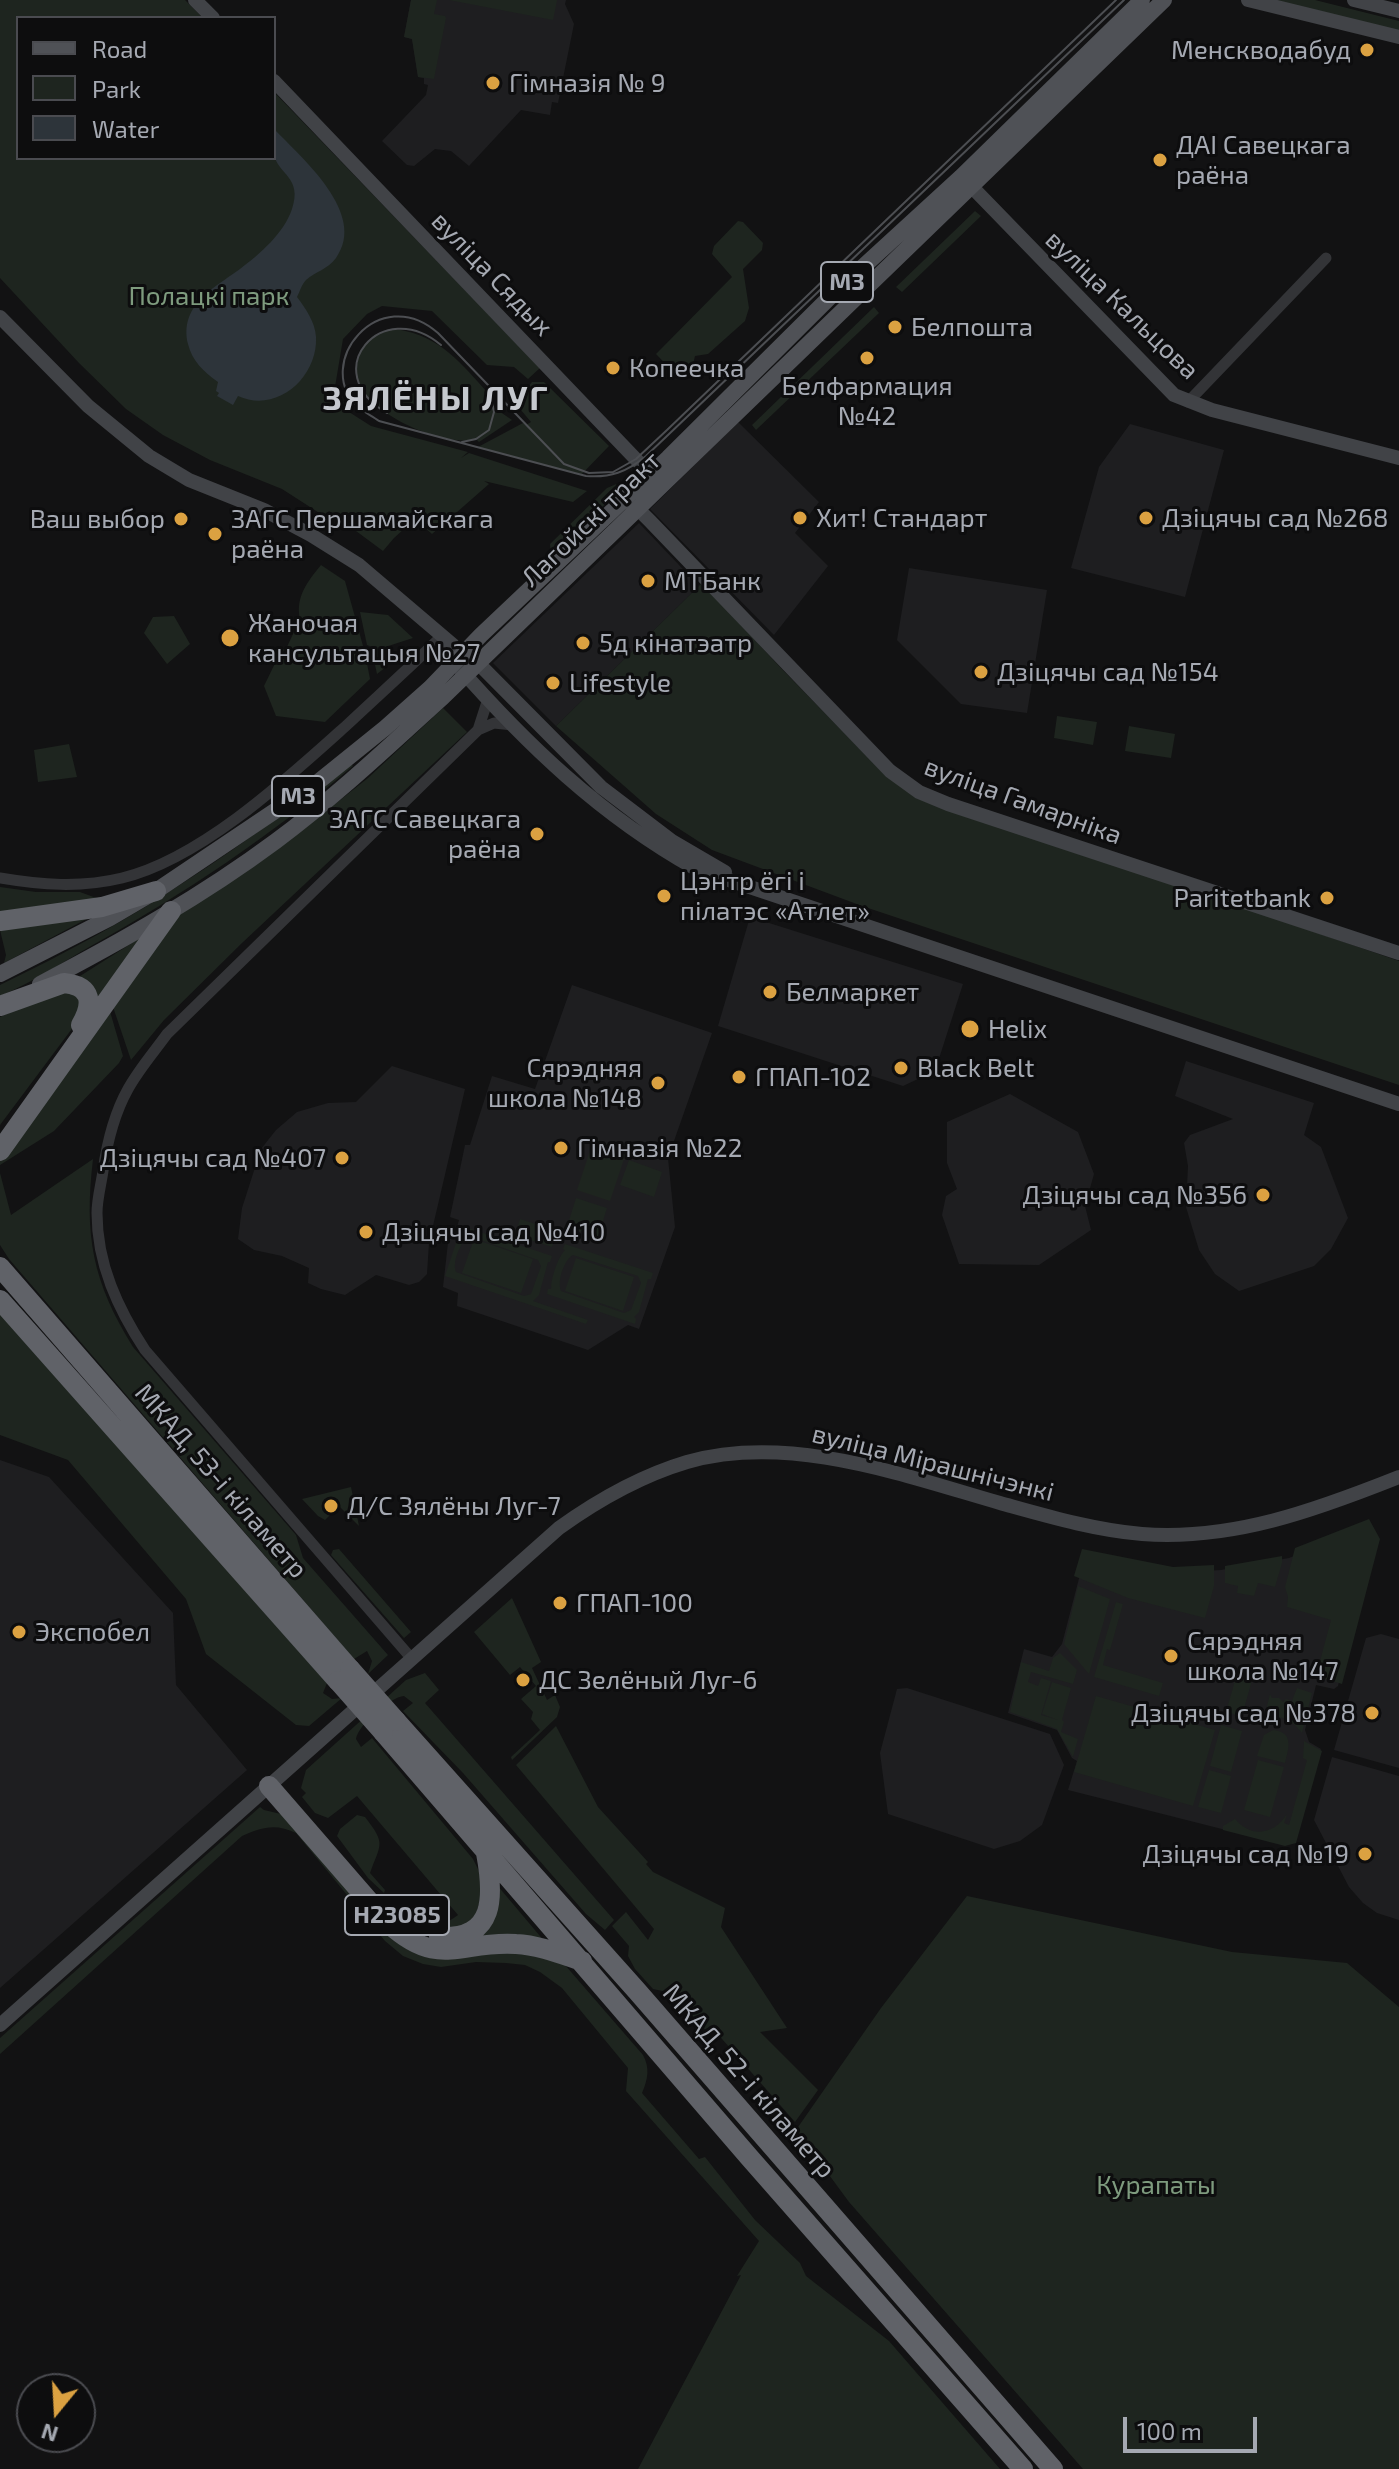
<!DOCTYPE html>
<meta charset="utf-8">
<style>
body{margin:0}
#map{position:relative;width:1399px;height:2469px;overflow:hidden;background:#121213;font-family:"Exo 2",sans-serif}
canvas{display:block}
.legend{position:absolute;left:16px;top:16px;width:260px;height:144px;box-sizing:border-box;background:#0d0d0e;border:2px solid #4a4b50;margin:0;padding:10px 14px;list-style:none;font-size:24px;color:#a5a9b2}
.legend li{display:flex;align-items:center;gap:16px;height:40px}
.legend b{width:40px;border:2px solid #4a4b50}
.north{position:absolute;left:16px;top:2373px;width:80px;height:80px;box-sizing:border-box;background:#0d0d0e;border:2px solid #4a4b50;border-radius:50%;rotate:198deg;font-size:22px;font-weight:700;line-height:32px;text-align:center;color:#a5a9b2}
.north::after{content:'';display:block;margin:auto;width:28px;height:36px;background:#dba141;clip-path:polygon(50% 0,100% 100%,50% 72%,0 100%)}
.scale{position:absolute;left:1123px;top:2417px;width:134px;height:36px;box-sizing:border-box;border:4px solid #a5a9b2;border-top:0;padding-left:10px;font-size:24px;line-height:28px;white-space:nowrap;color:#a5a9b2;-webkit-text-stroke:6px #0d0d0e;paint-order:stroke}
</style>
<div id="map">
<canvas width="1399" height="2469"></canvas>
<ul class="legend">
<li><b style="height:10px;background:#4f5156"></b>Road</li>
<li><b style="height:22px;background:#1e251f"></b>Park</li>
<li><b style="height:22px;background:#2d343a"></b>Water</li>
</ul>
<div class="north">N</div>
<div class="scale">100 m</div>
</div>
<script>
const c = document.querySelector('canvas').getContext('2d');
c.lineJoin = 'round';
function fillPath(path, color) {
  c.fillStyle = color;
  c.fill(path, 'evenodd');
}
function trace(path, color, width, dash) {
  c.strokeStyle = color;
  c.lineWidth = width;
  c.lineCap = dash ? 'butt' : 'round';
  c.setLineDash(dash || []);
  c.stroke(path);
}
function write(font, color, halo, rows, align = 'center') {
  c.font = font + ' "Exo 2",sans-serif';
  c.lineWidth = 6;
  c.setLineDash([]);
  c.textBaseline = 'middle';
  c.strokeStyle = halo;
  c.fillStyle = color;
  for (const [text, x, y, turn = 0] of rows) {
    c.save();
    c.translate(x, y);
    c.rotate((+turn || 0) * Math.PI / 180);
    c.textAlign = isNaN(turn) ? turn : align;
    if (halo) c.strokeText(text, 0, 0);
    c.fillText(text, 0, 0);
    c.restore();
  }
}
fillPath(new Path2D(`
 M411,0H566L565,4L574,24L558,103L552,102L550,115L521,110L469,166L451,151L435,149L414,166L407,165L382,141L426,95L428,85L424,84V78L418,77L412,39L404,37Z
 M738,422L819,502L795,533L828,566L774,635L650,509Z
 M1130,424L1224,450L1185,597L1071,568L1099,467Z
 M639,523L699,586L556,726L493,663Z
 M909,568L1047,590L1027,713L961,704L897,640Z
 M750,917L963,984L935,1071L903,1086L718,1026Z
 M572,985L712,1033L668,1158L675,1227L639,1329L628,1325L588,1350L457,1306L458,1293L443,1287L450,1225L457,1227L459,1220L450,1217L465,1145H470L492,1076L535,1089Z
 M1186,1061L1314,1103L1304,1135L1321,1147L1348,1218L1331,1249L1314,1266L1239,1291L1215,1274L1199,1250L1186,1207L1188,1166L1184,1143L1190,1135L1233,1119L1175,1096Z
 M392,1066L465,1089L429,1243L427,1274L419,1282L409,1285L376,1275L345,1295L321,1289L308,1283L309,1268L282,1256L254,1250L238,1239L242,1208L261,1149L276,1130L297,1112L328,1103L356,1102Z
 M1010,1094L1078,1132L1094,1174L1085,1206L1091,1230L1039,1265L959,1264L942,1215L946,1196L957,1189L947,1163V1122Z
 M0,1460L49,1477L173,1613L176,1685L247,1770L0,1988Z
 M1371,1525L1377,1539L1338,1686L1334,1689L1316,1685L1305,1730L1309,1742L1321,1749L1297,1837L1285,1845L1068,1790L1077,1761L1072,1758L1057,1730L1008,1713L1024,1649L1052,1657L1062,1644L1083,1563L1185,1572L1221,1570L1289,1558Z
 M1381,1634L1399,1639V1768L1334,1750L1366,1638Z
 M907,1688L1050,1734L1064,1765L1042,1825L1020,1841L994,1849L888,1814L880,1753L897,1689Z
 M1332,1757L1399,1776V1920L1377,1913L1363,1903L1349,1887L1314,1820Z`), '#1e1e20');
fillPath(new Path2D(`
 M0,0H185L203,18H18V158H274V92L540,368L528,379L514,367L487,365L432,311L382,306L367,314L343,339L335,387L349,412L371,426L468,452L461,458L469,453L587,491L573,502L484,481L489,484L432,534L415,519L394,538L383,551L329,511L324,516L282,489L210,460L163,435L126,409L79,363L0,278Z
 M411,0H437L434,14L445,16L446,18L434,79L418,77L412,39L404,37Z
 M449,0H557L553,20Z
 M1273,0H1315L1399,21V32Z
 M975,211L981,216L902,292L896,287Z
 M738,221L743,222L763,243L762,250L743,269L749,308L745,321L708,354L695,356L691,373L681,380L656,354L732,277L712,254L714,246Z
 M874,307L879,313L756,430L752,425Z
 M396,329C443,337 460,363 491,396L493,407L512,420L479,442L476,439C444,448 369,414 358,382C355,373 356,365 359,357C364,339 379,332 396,329Z
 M532,382H544L609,446L581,475L478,447L523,423L526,425L531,422L515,403Z
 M633,477L551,557L550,544L607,488Z
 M321,565L345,581L365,653L370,679L325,722L276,716L264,686L282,649H286L300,619C295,597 308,581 321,565Z
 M702,583L779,666L887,777L1147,874L1399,961V1085L862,906L712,850L656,814L556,726Z
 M360,612L388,615L413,638L379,649L400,656L377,674L372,651L377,649L367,645Z
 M174,616L190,644L167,664L144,633L153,617Z
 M443,708L467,732L242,943L164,1020L131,1060L112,1004L178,914L301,831L368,778Z
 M1057,716L1097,722L1093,745L1054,738Z
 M1129,726L1175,734L1171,758L1125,751Z
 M69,744L77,777L38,782L34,750Z
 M351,764L353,766C272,835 184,894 91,946C61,963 32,983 0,996V985C66,953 131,918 192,877C246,842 298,802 351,764Z
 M0,887L36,892H80L99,899L0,917Z
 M94,915L4,963L6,955L0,930Z
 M143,936L96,1006L77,978Z
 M63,988L82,1000L77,1022L0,1125V1017Z
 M109,1008L123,1056L119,1063L54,1131L0,1165V1159Z
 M594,1139L627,1150L610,1201L577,1190Z
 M93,1159C84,1235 92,1281 133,1347L296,1535L303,1558L388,1655L368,1674L372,1661L367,1651L354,1659L9,1259L0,1245V1173L11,1215Z
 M629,1160L662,1172L654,1197L620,1185Z
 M576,1198L607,1208L598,1237L567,1227Z
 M520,1219L557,1231L552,1247L515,1235Z
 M462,1226L552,1256L550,1262H548L539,1295L533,1301L588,1320L586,1324L445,1276L458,1237L462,1232L460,1231ZM469,1236L538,1260L541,1266L531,1294L524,1296L456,1272C452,1263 460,1242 469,1236Z
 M474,1239L533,1259L521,1293L462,1273Z
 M565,1244L653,1273L651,1279H648L639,1312L634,1317L636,1319L635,1324L547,1294L548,1289H551C551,1278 557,1259 565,1250L563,1249ZM573,1255L638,1276L641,1283L631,1310L624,1313L561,1291C557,1281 564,1260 573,1255Z
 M576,1258L634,1277L623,1311L565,1291Z
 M0,1313L327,1683L323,1693L332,1699L342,1698L309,1726L296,1725L206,1654L186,1599L68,1460L0,1435Z
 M351,1487L359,1526L331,1498L322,1506L330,1515L325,1520L318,1516L302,1499Z
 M1369,1519L1380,1539L1342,1684L1316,1676L1331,1620L1287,1607L1288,1597L1285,1587L1295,1548Z
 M339,1549L411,1632L404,1638L331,1555L333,1550Z
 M1082,1549L1173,1567L1214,1565V1586L1205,1618L1128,1598L1074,1576Z
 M1282,1556V1563L1275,1587L1258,1583L1254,1596L1237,1593L1238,1586L1225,1583V1566Z
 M1078,1586L1110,1599L1089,1674L1064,1644Z
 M512,1598L541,1662L532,1668L547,1700L555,1695L560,1707L557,1717L512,1760L511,1757L540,1730L531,1719L533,1712L521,1699L536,1686L520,1667L510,1675L474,1632Z
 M1116,1602L1123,1604L1110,1650L1107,1649L1103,1665L1163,1683L1159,1696L1094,1677Z
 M1060,1653L1077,1670L1073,1684L1031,1672L1028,1682L1038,1686L1041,1678L1051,1681L1041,1715L1058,1720L1042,1714L1052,1682L1071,1688L1062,1720L1064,1722L1061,1732L1078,1739L1073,1757L1057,1729L1010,1712L1021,1662L1049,1671L1053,1658Z
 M425,1673L439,1690L425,1703L614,1920L605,1930L586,1914L463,1773L403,1711L413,1703L404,1696C390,1697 358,1725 356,1739L361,1747L372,1738L473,1859L485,1883L473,1924C442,1932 419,1939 397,1908L402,1897C422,1912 431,1936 458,1915L357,1796L328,1818L315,1813L302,1797L306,1793L301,1788L306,1770L406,1680Z
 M1243,1673L1250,1677L1251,1684L1243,1712L1235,1715L1229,1712L1228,1705L1236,1677Z
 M1297,1688L1312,1693L1302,1733C1292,1719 1280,1714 1264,1718L1270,1694L1272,1698H1279L1283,1702L1286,1699L1292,1701Z
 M1096,1696L1215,1730L1193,1806L1074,1772Z
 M1221,1725L1242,1731L1231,1772L1210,1766Z
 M556,1726L598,1807L648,1862L646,1864L653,1872L725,1908L721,1927L787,2028L760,2032L818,2090L795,2122L715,2031L709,2034L672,1993L653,1989L635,1969L628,1956L629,1946L612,1926L626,1912L648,1940L654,1929L516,1765Z
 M1273,1730C1294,1732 1289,1748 1285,1763L1257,1756L1264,1735Z
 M1304,1741L1322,1751L1296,1843L1285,1846L1223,1830V1826L1235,1819C1251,1838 1274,1835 1287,1814L1284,1823L1289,1825L1307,1760L1303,1758Z
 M1258,1760L1284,1767L1270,1817L1244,1810Z
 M1209,1770L1231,1776L1221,1813L1198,1807Z
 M260,1807L264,1810L281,1814L401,1940L512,1946L565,1965L643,2055C650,2068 648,2079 642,2093L699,2159L705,2157L755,2220L800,2263L806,2276L889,2341L1000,2469H638L741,2275L737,2276L759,2241L626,2091L628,2068L562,1988L540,1972L525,1965L506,1963L476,1962L441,1967L423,1964L403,1956L385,1941L296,1833C276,1823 261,1827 242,1836L0,2054V2038Z
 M357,1815L365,1817C386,1844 381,1843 370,1873L385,1890L384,1893L368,1878L337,1836L340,1829Z
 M497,1885L545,1942L430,1943L425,1938L464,1940Z
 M967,1896L1232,1952L1347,1963L1399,2007V2469H1083L849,2202L796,2130L881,2008Z`), '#1e251f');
fillPath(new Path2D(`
 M274,129C302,158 368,214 336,258C327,270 316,271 306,280C302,284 300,291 297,297C306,309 315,322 316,337C318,377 277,414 238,396L233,405L217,396L219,393L216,391L218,382C204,372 192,361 188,344C179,305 214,288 240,269C260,254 284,233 292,209C303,177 277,174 274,154C273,146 274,137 274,129Z`), '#2d343a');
trace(new Path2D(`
 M1188,402L1326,258
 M478,730L488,699
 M0,878C41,885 81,888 122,878C201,859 288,778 348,724C379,695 411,666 442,636
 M412,1659L145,1350C118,1309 97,1264 97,1213C97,1199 101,1185 103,1171C107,1143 114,1114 128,1089C139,1069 154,1052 167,1034L478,730L494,723L513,725`), '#333437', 11);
trace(new Path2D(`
 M195,0L213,18
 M1248,0L1399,37
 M1354,0L1399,11
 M274,81L650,474L644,485
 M972,187L1174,395L1212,410L1399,458
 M0,317L88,406L149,456L189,480L264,510L311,535L359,565L453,645
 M628,503L637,508L650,521L890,771L919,792L948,804L1399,953
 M448,642L455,663C526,744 601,816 696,869L1399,1104
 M471,656L601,787L672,841L725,872
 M0,2025L559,1528C598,1500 640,1476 687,1462C789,1433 902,1475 1000,1503C1047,1516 1094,1530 1142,1534C1232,1541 1316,1510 1399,1477`), '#414347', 14);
trace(new Path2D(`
 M0,974L110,918L156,891L318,782L385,728L430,688L481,635L668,458L829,298L961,177L1142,0
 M40,984C122,941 202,896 276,841C335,797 388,747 443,697L1164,0`), '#4f5156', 16);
trace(new Path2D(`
 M0,921L102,907L156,891
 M0,1006L64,983C93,986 93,1004 81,1025
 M0,1151L171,911
 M0,1267L350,1669
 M0,1300L338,1681
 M396,1721L637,1991L1053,2469
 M383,1732L749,2157L1023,2469
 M269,1786L388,1923C439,1970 460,1940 516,1944C538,1945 561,1954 582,1961
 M439,1937C496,1940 494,1896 486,1853`), '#606268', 20);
trace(new Path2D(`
 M1116,0L667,430L636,459L613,472L589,473L564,464L438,333C379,281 312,364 358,407C364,412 372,416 379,421L586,476C610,478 627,472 646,456L1124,0
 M387,413C316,372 382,295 441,345
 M462,442L476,439L489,430L494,412L491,396`), '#4c4e52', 2);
trace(new Path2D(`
 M350,1669L396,1721
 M338,1681L383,1732`), '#606268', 20);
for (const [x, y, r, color] of [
 [1367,50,8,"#dba141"],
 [493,83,8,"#dba141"],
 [1160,160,8,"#dba141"],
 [895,327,8,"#dba141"],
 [867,358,8,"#dba141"],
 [613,368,8,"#dba141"],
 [800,518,8,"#dba141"],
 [1146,518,8,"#dba141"],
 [181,519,8,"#dba141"],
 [215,534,8,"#dba141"],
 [648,581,8,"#dba141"],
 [230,638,10,"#dba141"],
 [583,643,8,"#dba141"],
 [981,672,8,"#dba141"],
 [553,683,8,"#dba141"],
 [537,834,8,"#dba141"],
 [664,896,8,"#dba141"],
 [1327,898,8,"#dba141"],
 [770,992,8,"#dba141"],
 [970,1029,10,"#dba141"],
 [901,1068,8,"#dba141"],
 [739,1077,8,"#dba141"],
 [658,1083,8,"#dba141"],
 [561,1148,8,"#dba141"],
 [342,1158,8,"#dba141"],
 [1263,1195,8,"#dba141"],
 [366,1232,8,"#dba141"],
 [331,1506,8,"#dba141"],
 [560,1603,8,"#dba141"],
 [19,1632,8,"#dba141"],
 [1171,1656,8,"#dba141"],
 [523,1680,8,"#dba141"],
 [1372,1713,8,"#dba141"],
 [1365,1854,8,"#dba141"]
]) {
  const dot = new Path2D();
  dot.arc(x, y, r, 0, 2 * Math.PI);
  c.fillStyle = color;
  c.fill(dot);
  trace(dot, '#0d0d0e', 3);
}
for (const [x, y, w] of [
 [847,282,52],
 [298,796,52],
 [397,1915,104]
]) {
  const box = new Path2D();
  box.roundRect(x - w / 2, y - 20, w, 40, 6);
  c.fillStyle = '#0d0d0e';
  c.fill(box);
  trace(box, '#a5a9b2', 2);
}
write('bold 24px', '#a5a9b2', null, [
 ["М3",847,282],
 ["М3",298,796],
 ["Н23085",397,1915]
]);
write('26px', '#a5a9b2', '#0d0d0e', [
 ["Менскводабуд",1351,50,"right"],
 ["Гімназія № 9",509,83],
 ["ДАІ Савецкага",1176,145],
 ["раёна",1176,175],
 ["Белпошта",911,327],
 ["Копеечка",629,368],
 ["Белфармация",867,386,"center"],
 ["№42",867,416,"center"],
 ["Хит! Стандарт",816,518],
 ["Дзіцячы сад №268",1162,518],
 ["Ваш выбор",165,519,"right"],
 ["ЗАГС Першамайскага",231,519],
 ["раёна",231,549],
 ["МТБанк",664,581],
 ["Жаночая",248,623],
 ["кансультацыя №27",248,653],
 ["5д кінатэатр",599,643],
 ["Дзіцячы сад №154",997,672],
 ["Lifestyle",569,683],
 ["ЗАГС Савецкага",521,819,"right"],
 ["раёна",521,849,"right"],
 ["Цэнтр ёгі і",680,881],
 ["пілатэс «Атлет»",680,911],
 ["Paritetbank",1311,898,"right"],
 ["Белмаркет",786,992],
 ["Helix",988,1029],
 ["Сярэдняя",642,1068,"right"],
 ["школа №148",642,1098,"right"],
 ["Black Belt",917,1068],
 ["ГПАП-102",755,1077],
 ["Гімназія №22",577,1148],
 ["Дзіцячы сад №407",326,1158,"right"],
 ["Дзіцячы сад №356",1247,1195,"right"],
 ["Дзіцячы сад №410",382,1232],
 ["Д/С Зялёны Луг-7",347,1506],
 ["ГПАП-100",576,1603],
 ["Экспобел",35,1632],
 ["Сярэдняя",1187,1641],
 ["школа №147",1187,1671],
 ["ДС Зелёный Луг-6",539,1680],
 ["Дзіцячы сад №378",1356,1713,"right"],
 ["Дзіцячы сад №19",1349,1854,"right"]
], 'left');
write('26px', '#a5a9b2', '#0d0d0e', [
 ["вуліца Сядых",492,274,46],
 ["вуліца Кальцова",1122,305,44],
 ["Лагойскі тракт",591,519,-44],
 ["вуліца Гамарніка",1023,801,20],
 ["вуліца Мірашнічэнкі",933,1463,14],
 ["МКАД, 53-і кіламетр",221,1481,49],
 ["МКАД, 52-і кіламетр",749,2081,49]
]);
write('26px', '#7e9b7e', '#0d0d0e', [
 ["Полацкі парк",209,296],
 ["Курапаты",1156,2185]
]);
c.letterSpacing = '2px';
write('bold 34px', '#c5c8ce', '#0d0d0e', [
 ["ЗЯЛЁНЫ ЛУГ",436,399]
]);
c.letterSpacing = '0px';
</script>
